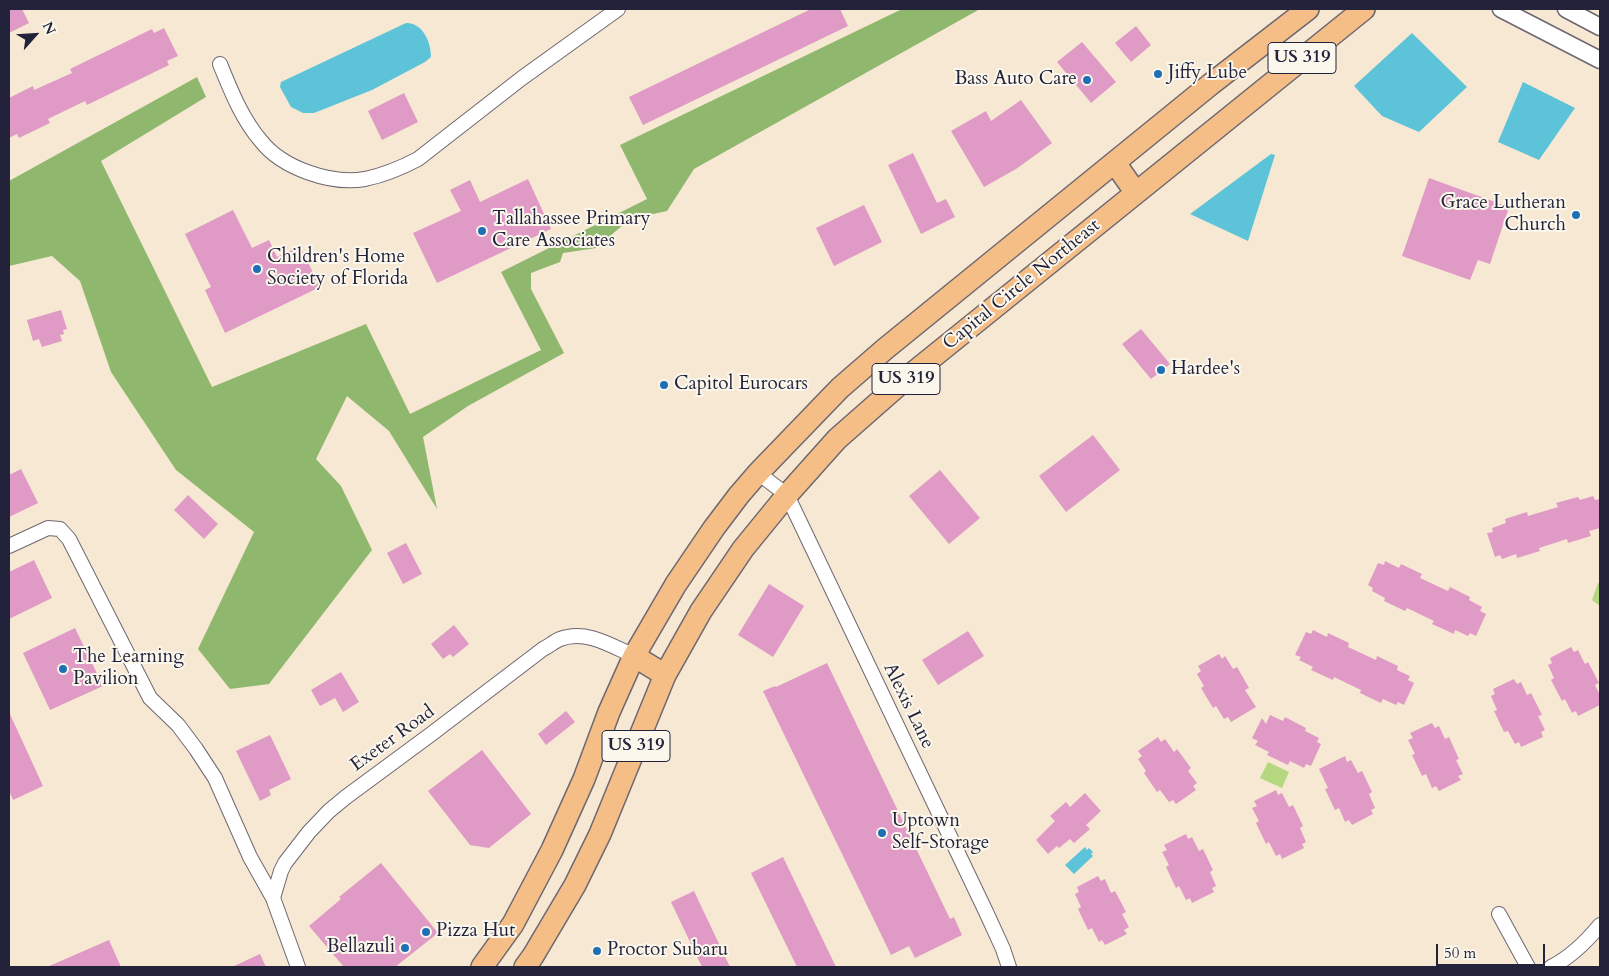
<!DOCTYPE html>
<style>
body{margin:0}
#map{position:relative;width:1609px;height:976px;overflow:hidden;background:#f7e8d3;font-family:Cardo,serif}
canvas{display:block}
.frame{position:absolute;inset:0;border:10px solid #22223b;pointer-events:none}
.north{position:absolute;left:10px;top:10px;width:50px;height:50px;-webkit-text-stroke:4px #fbf7ec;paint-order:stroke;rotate:64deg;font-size:14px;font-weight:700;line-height:20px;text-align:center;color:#22223b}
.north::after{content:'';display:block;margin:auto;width:18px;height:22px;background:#22223b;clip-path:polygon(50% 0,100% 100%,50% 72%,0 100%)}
.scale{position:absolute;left:1436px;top:944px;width:109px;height:22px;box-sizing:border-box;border:2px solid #22223b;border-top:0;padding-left:6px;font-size:15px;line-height:18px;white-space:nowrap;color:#22223b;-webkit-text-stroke:4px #fbf7ec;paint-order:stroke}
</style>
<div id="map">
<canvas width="1609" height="976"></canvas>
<div class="frame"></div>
<div class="north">N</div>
<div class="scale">50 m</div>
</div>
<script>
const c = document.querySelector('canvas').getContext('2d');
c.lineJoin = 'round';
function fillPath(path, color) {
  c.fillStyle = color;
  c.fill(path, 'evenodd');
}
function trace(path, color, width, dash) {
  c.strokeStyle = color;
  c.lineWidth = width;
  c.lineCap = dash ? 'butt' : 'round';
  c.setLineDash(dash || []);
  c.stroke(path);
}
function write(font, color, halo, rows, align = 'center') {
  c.font = font + ' Cardo,serif';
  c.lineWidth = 4;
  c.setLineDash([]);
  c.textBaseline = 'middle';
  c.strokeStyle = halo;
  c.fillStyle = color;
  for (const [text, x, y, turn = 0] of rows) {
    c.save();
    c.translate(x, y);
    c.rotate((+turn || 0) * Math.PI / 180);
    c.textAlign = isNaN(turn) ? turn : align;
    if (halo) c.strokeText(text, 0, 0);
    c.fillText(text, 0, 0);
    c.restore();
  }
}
fillPath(new Path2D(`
 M1598,583H1600V606L1592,600Z
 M1268,762L1289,772L1282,788L1260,778Z`), '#b4d780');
fillPath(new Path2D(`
 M902,9H980L694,169L667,211L630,219L596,248L563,253L560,262L531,273V289L564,353L468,406L423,437L437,509L389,431L347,396L316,459L341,486L372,550L269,684L230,689L198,649L254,532L176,470L111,372L80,281L52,256L9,266V181L197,77L206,97L101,161L212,387L366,324L410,414L541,350L501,272L647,199L620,145Z`), '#8fb86e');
fillPath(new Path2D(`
 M406,23C423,23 431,42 431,57L425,62L372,90L314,113H303L291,107L280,87L281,82Z
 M1412,33L1467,87L1419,132L1382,116L1354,86Z
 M1523,82L1575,108L1539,160L1498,142Z
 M1271,154L1275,155L1248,241L1190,214Z
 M1085,847L1087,850L1089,848L1093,852L1091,854L1093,856L1074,874L1065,865Z`), '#5cc3d9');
fillPath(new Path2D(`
 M9,9H22L29,23L9,33Z
 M811,9H840L848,26L643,125L629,97Z
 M1136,26L1151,45L1131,62L1115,43Z
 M164,28L178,56L167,61L169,65L87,105L85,101L48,119L50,123L19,138L17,134L9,138V98L33,86L34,90L72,73L70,69L152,29L154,33Z
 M1082,42L1116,82L1091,103L1057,62Z
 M404,93L418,122L382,140L368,111Z
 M1021,100L1052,143L1016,169L984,187L951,131L986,111L991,121Z
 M913,153L937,203L946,199L955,217L921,234L888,165Z
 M1429,178L1509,207L1490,264L1478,260L1470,280L1402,256Z
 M528,179L551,229L437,283L413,233L461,211L450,190L470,180L480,202Z
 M864,205L882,242L834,266L816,228Z
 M233,210L252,248L269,240L277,257L300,246L320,287L225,333L205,290L211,287L185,234Z
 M61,310L67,329L63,330L64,334L60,335L62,341L42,347L39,339L33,341L27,320Z
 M1141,329L1170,364L1151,379L1122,344Z
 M1093,435L1120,470L1066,512L1039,476Z
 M21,469L38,503L9,517V475Z
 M940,470L980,518L949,544L909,496Z
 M188,495L218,524L204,539L174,510Z
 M1593,496L1595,500L1600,499V528L1589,531L1591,536L1568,543L1567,539L1539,548L1540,551L1517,558L1516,554L1502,559L1500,555L1495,557L1487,533L1493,532L1492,528L1506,523L1505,519L1527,512L1528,516L1558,507L1556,503L1578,497L1580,500Z
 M406,543L422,574L403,584L387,553Z
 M34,560L52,598L9,619V572Z
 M1385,561L1399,568L1401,564L1422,574L1420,578L1448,591L1450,587L1470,597L1469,600L1482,607L1480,611L1486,614L1476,636L1470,633L1468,636L1455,630L1454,634L1432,624L1434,621L1407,608L1405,611L1384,601L1385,598L1372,591L1373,588L1368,585L1378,563L1384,565Z
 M769,584L804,606L773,657L738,635Z
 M454,625L469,644L453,657L450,654L443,659L431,644Z
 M75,628L103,686L50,710L23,653Z
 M1313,630L1327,637L1328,633L1349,643L1348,647L1376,660L1377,656L1398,666L1397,670L1410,676L1408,680L1414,683L1404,705L1398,702L1396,705L1383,699L1381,703L1360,693L1361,690L1334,677L1333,680L1311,670L1313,667L1299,660L1301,657L1295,655L1306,632L1311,634Z
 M968,631L984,656L938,685L922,660Z
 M1571,647L1574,652L1578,650L1585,664L1588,662L1599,683L1595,685L1600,695V705L1578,716L1576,711L1572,713L1565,699L1562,701L1551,680L1554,678L1548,665L1552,663L1550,658Z
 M1219,654L1222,659L1225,656L1233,669L1237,667L1249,688L1245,690L1256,707L1231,722L1228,717L1224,719L1216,706L1213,708L1201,688L1204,686L1197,674L1201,671L1198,666Z
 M827,663L950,919L954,917L962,935L915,958L909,946L891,955L763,691L775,686L776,687Z
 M341,672L359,702L343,712L335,698L320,706L311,690Z
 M1514,679L1517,684L1521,682L1527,695L1531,693L1542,715L1538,716L1545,730L1541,732L1543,737L1521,747L1519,742L1515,744L1508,731L1504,732L1494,711L1497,710L1491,696L1495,694L1493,689Z
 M566,711L575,722L546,745L538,734Z
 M9,712L43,786L13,800L9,791Z
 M1270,715L1283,721L1285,717L1306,728L1305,731L1319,738L1317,742L1321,744L1311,766L1306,764L1304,768L1290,761L1288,765L1267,755L1269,752L1255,745L1258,741L1252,738L1262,718L1266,724Z
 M1432,723L1435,728L1439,726L1445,739L1449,737L1459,759L1456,760L1463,774L1458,776L1461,780L1439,791L1436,786L1432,788L1426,774L1422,776L1412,755L1415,754L1408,740L1413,738L1410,733Z
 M270,735L291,779L269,790L271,795L260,801L236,751Z
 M1158,737L1161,742L1165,739L1174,752L1177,749L1191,768L1188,771L1197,783L1193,786L1196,790L1176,804L1173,800L1169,802L1160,790L1157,792L1144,773L1146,771L1138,759L1142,756L1138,751Z
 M482,750L531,814L489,848L470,845L428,791Z
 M1345,756L1347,762L1351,760L1358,773L1362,771L1372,792L1369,794L1375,808L1371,810L1373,814L1352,825L1349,820L1345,822L1339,808L1335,810L1325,789L1328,788L1319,769Z
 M1276,790L1278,795L1282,793L1289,807L1293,805L1303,826L1300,828L1306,842L1302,844L1304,848L1282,859L1280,854L1276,856L1269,842L1266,844L1256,823L1259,821L1252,808L1257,806L1254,801Z
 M1085,793L1101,811L1086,825L1090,829L1074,843L1070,839L1059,848L1057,846L1048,854L1036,840L1055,821L1050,816L1066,802L1070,807Z
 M1186,834L1188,839L1192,837L1199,851L1203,849L1213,870L1210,872L1216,886L1212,888L1214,892L1192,903L1190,898L1186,900L1179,886L1176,888L1166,867L1169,865L1162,852L1167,850L1164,845Z
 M783,857L836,967H797L751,873Z
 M381,863L438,933L395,967H344L309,926L341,899L339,897Z
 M1098,876L1101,881L1105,879L1111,893L1115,891L1126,912L1122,914L1129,927L1124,930L1127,934L1105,945L1102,940L1099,942L1092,928L1088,930L1078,909L1081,907L1075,894L1079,892L1077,887Z
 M694,891L702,908L730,967H702L671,902Z
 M109,940L121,967H47Z
 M260,954L266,967H232Z`), '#df9ac5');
const minor = new Path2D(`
 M220,64C231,91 242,119 261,141C282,168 331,185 365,179C384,175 401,168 418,159L522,78L618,9
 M758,473L787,495L987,914L1003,949L1009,967
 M9,546L48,528L60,529L69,539L150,698L178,725L196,749L215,778L250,857L273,898L298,967
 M273,898L281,871L285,863L309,832L329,811L346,797L430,735L543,649C549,646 555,641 560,639C586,629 612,646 634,656
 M1499,914L1528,967
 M1551,967C1571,957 1586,942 1600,925`);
const tertiary = new Path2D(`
 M1501,9L1600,60
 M1566,9L1600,27`);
const primary = new Path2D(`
 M1115,163L1136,193
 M634,656L665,675
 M482,967L513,924L552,850L584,779L609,712L634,656L676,584L714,528L739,495L758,473L840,388L885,349L1211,84L1308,9
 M525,967L533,956L575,885L600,834L665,675L701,611L743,549L787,495L837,439L903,381L1364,9`);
trace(minor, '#6d6770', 16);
trace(tertiary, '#6d6770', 19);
trace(primary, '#6d6770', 24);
trace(minor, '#fff', 14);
trace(tertiary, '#fff', 16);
trace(primary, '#f6be87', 21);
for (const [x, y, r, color] of [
 [1158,74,5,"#1f6fb2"],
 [1087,80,5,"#1f6fb2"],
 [1576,215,5,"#1f6fb2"],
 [482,231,5,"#1f6fb2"],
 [257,269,5,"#1f6fb2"],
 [1161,370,5,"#1f6fb2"],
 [664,385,5,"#1f6fb2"],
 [63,669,5,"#1f6fb2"],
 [882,833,5,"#1f6fb2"],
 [426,932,5,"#1f6fb2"],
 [405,948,5,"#1f6fb2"],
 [597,951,5,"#1f6fb2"]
]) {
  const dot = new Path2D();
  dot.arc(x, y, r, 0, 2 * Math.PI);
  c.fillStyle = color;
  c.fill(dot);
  trace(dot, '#fbf7ec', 2);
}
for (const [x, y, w] of [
 [1302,58,68],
 [906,379,68],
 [636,746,68]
]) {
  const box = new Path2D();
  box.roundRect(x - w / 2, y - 15.5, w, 31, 4);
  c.fillStyle = '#fbf7ec';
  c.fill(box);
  trace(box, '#22223b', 1);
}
write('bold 18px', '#22223b', null, [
 ["US 319",1302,58],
 ["US 319",906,379],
 ["US 319",636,746]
]);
write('19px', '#22223b', '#fbf7ec', [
 ["Jiffy Lube",1168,74],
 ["Bass Auto Care",1077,80,"right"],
 ["Grace Lutheran",1566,204,"right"],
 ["Church",1566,226,"right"],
 ["Tallahassee Primary",492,220],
 ["Care Associates",492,242],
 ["Children's Home",267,258],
 ["Society of Florida",267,280],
 ["Hardee's",1171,370],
 ["Capitol Eurocars",674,385],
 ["The Learning",73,658],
 ["Pavilion",73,680],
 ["Uptown",892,822],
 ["Self-Storage",892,844],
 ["Pizza Hut",436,932],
 ["Bellazuli",395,948,"right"],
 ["Proctor Subaru",607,951]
], 'left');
write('19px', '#22223b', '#fbf7ec', [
 ["Capital Circle Northeast",1022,285,-39],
 ["Alexis Lane",908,706,64],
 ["Exeter Road",393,739,-36]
]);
</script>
